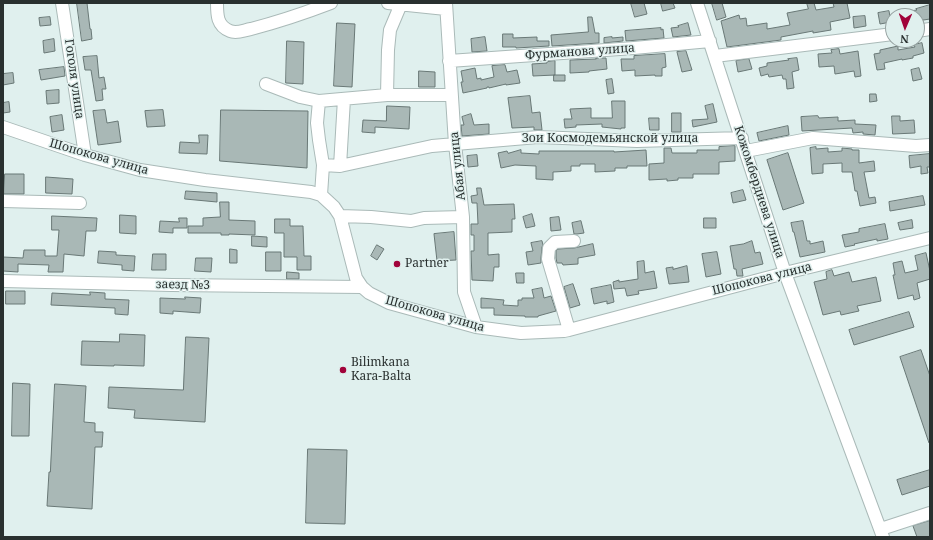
<!DOCTYPE html>
<meta charset="utf-8">
<style>
body{margin:0}
#map{position:relative;width:933px;height:540px;overflow:hidden;background:#e0f0ee;font-family:"Noto Serif",serif}
canvas{display:block}
.frame{position:absolute;inset:0;border:4px solid #29302f;pointer-events:none}
.north{position:absolute;left:885px;top:8px;width:40px;height:40px;box-sizing:border-box;background:#e0f0ee;border:1px solid #97a3a2;border-radius:50%;rotate:182deg;font-size:11px;font-weight:700;line-height:16px;text-align:center;color:#29302f}
.north::after{content:'';display:block;margin:auto;width:14px;height:18px;background:#a1033a;clip-path:polygon(50% 0,100% 100%,50% 72%,0 100%)}
</style>
<div id="map">
<canvas width="933" height="540"></canvas>
<div class="frame"></div>
<div class="north">N</div>
</div>
<script>
const c = document.querySelector('canvas').getContext('2d');
c.lineJoin = 'round';
function fillPath(path, color) {
  c.fillStyle = color;
  c.fill(path, 'evenodd');
}
function trace(path, color, width, dash) {
  c.strokeStyle = color;
  c.lineWidth = width;
  c.lineCap = dash ? 'butt' : 'round';
  c.setLineDash(dash || []);
  c.stroke(path);
}
function write(font, color, halo, rows, align = 'center') {
  c.font = font + ' "Noto Serif",serif';
  c.lineWidth = 3;
  c.setLineDash([]);
  c.textBaseline = 'middle';
  c.strokeStyle = halo;
  c.fillStyle = color;
  for (const [text, x, y, turn = 0] of rows) {
    c.save();
    c.translate(x, y);
    c.rotate((+turn || 0) * Math.PI / 180);
    c.textAlign = isNaN(turn) ? turn : align;
    if (halo) c.strokeText(text, 0, 0);
    c.fillText(text, 0, 0);
    c.restore();
  }
}
const building = new Path2D(`
 M77,3H87L90,29H91L92,39L82,41Z
 M631,3H644L647,14L635,17Z
 M661,3H673L675,8L663,11Z
 M712,3H722L726,17L717,20Z
 M807,3H814L816,10L834,7L833,3H847L850,18L830,22L831,30L813,33V31L781,37V40L727,47L721,21L739,15L740,19L746,18L747,26L767,23V29L790,25L787,13L808,9Z
 M930,5V19L917,21V16H903V12L917,10L916,9Z
 M889,11L891,22L880,24L878,13Z
 M865,16L866,26L854,28L853,17Z
 M50,17L51,25L40,26L39,18Z
 M588,17H592L595,33H599V43L552,46L551,35L588,32Z
 M337,23L355,24L352,87L334,86Z
 M688,23L691,35L673,37L671,28L679,27L678,26Z
 M661,28V30L663,29L664,38L626,41L625,31Z
 M503,34H513V38L537,37V41H549V46L516,48V47H503Z
 M485,37L487,51L472,52L471,39Z
 M612,37V38L623,37V41L604,43V38Z
 M54,39L55,51L44,53L43,41Z
 M287,41L304,42L303,84L286,83Z
 M922,43L924,53L913,56V58L902,60V59L884,63L885,69L877,70L874,54L880,53V50L898,46V50L915,47L914,45Z
 M839,49L840,54L858,51L861,76L855,77L854,71L835,74L834,66L819,67L818,54L832,53L831,50Z
 M686,51L692,70L682,72L677,52Z
 M665,54L666,67L662,68V76H655V75L635,76V70L622,71L621,59H634V56Z
 M97,56L99,78L104,77L106,89H102L103,100L96,101L91,70H85L83,57Z
 M596,58H606L607,69L589,71V72L570,73V60L596,59Z
 M797,58L799,70L792,72L794,88L787,89L786,79H783L782,75L769,77L768,74L761,76L759,68L767,66V63L789,60L788,59Z
 M749,59L752,69L738,72L736,61Z
 M555,61V75L533,76L532,64L547,63V62Z
 M505,65L507,72L517,70L520,83L506,85V84L489,88V87H487V88L463,93L461,82H463L461,71L475,68L477,79L481,78V80L494,77L492,66Z
 M64,67L65,76L41,80L39,70Z
 M919,68L922,79L913,81L911,70Z
 M419,71L435,72V87H419Z
 M13,73L14,83L3,85V74Z
 M554,75H565V81H554Z
 M612,79L614,93L608,94L606,80Z
 M59,90V103L47,104L46,91Z
 M870,94H876L877,101L870,102Z
 M530,96L532,113L540,112L542,130H534V127L512,128L508,98Z
 M612,101H625V128H621V129L602,127V124L576,125V127L565,128L564,119H572L570,109L591,108V118H612Z
 M9,102L10,112L3,113V103Z
 M713,104L717,122L693,127L692,120L708,119L705,106Z
 M387,106L410,107L409,129L375,127V133L362,132L363,120L386,121Z
 M105,110L107,123L118,121L121,142L98,145L93,111Z
 M163,110L165,126L147,127L145,111Z
 M221,110L308,111L307,168L220,161Z
 M672,113H681V132H672Z
 M471,114L474,125L489,124V134L462,136L461,125H464L462,117Z
 M62,115L64,130L52,132L50,117Z
 M818,116L819,118L838,117V121L855,120V124L876,125L875,135L863,134V132L853,133L852,128L802,131L801,117Z
 M892,116H900V121L914,120L915,133L893,134Z
 M649,118H659V130H650Z
 M788,126L789,135L759,141L757,133Z
 M199,135H208L207,154L179,153L180,142L199,143Z
 M735,146V161L719,162V174H693V178H678V180L667,181V179L649,180V164L664,163V148H671L672,153H697V150H719V147Z
 M816,147V149L828,148V152L842,151V148L852,149V150H859V163L874,161L875,171L864,172L869,198L875,197L876,203L860,206L857,191H855L852,172H842V163L823,164V173L812,174L810,148Z
 M521,150V153L539,154V151H614V152L646,150L647,166H627V168H615V171L595,172V164H580V166H571V171L553,172V180L536,179V166L515,165L501,168L498,153L507,151L508,153Z
 M788,153L804,203L783,210L767,160Z
 M930,154V167H927L928,173L921,174V166L910,168L909,156Z
 M477,155L478,166L468,167L467,156Z
 M5,174H24V194H4Z
 M46,177L73,179L72,194L46,193Z
 M477,188H481L484,205L514,204L515,219H512V232L488,233V255L499,254V267H494L493,281L472,280L471,251H474V235H471V224H478L477,203H472L471,196L477,195Z
 M743,190L746,200L733,203L731,193Z
 M186,191L217,193V202L185,199Z
 M923,196L925,205L890,211L889,202Z
 M220,202H229V220L255,221V235L229,234V235H221V233H188V226H203V218L220,217Z
 M532,214L535,226L526,228L523,217Z
 M120,215L136,216V234L120,233Z
 M52,216L97,218L96,231H86L84,256L64,254L63,272H48L49,265L18,264V272L3,271V257L23,258L24,250H45V256H57L59,230H52Z
 M559,217L561,230L551,231L550,218Z
 M179,218H187V228H173V233L159,232L160,221L179,222Z
 M704,218H716V228H704Z
 M275,219H290V226H303L304,256H311V270H297V257H284V233H275Z
 M912,220L913,228L900,230L898,223Z
 M581,221L584,233L577,234H574L572,223Z
 M803,221L807,241H810V244L823,241L825,252L800,257L794,232H793L791,223Z
 M885,224L888,239L877,241V239L854,244L855,245L845,247L842,235L859,232V229Z
 M454,232L456,260L437,261L434,234Z
 M252,236L267,237V247L252,246Z
 M542,241L543,245L542,247L541,258V263L528,265L526,252L533,251L531,243Z
 M752,241L755,253L760,252L763,264L742,269L743,276H737L736,269H734L730,246L743,244Z
 M593,244L595,255L578,258V264L563,265L562,263H557L556,258V251L558,249L574,248Z
 M377,245L384,249L377,260L371,256Z
 M230,249L237,250V263H230Z
 M99,251L116,252V255L135,256L134,271L122,270V265L98,263Z
 M266,252H281V271H266Z
 M717,252L721,274L706,277L702,254Z
 M926,253L930,271V279L917,283L920,298L914,300L913,295L898,299L893,275H895L893,263L902,261L905,273L918,270L915,256Z
 M153,254H166V270H152Z
 M196,258H212L211,272L195,271Z
 M644,261L645,273L654,271L657,288L638,291L639,294L627,296L625,288L614,289L613,282L619,280V282L638,279L637,262Z
 M687,266L689,282L669,284L666,268L673,267V269Z
 M832,270L834,276L849,272L852,282L876,277L881,301L857,306L859,311L841,315L840,311L823,315L814,282L827,279L826,272Z
 M287,272L299,273V279H287Z
 M516,273H524V283H517Z
 M573,284L580,305L570,308L564,287Z
 M611,285L614,302L607,304V301L594,304L591,289Z
 M542,288L544,298L551,296L556,311L538,316V317H525V316L494,315V308H481V298L504,300L503,305L518,306V300H522V298H534L532,290Z
 M6,291H25V304H6Z
 M90,292L105,293V299L129,300L128,315L115,314V308L51,305L52,293L90,295Z
 M185,297L201,298L200,313L173,311V314L160,313V298L185,299Z
 M909,312L914,327L854,345L849,330Z
 M120,334L145,335L144,366L114,365V366L81,365L82,341L119,342Z
 M186,337L209,338L205,422L134,418L135,410L108,408L109,387L183,390Z
 M921,350L930,376V443H929L900,357Z
 M13,383L30,384L29,436H12Z
 M55,384L86,386L84,422L95,423V432H103L102,447H95L92,509L47,506L49,472H50Z
 M308,449L347,450L345,524L306,523Z
 M930,470V486L902,495L897,480Z
 M930,521V537H917L913,526Z`);
fillPath(building, '#a9b8b6');
trace(building, '#697876', 1);
const minor = new Path2D(`
 M62,3L85,155
 M217,3C217,15 217,26 230,31C237,34 244,30 251,29C278,22 305,13 331,3
 M388,3L446,9
 M446,3L455,144L463,217L464,292L476,327
 M697,3L785,273L883,537
 M917,31L930,29
 M715,56L893,34
 M449,61L634,48L710,41
 M266,84L300,97L319,101L387,95H451
 M387,95L388,50L390,30L401,4
 M319,101L317,123L319,140L323,165L321,195
 M3,127L85,155L140,170L205,180L311,192L321,195L334,207L340,216L356,278L362,287L369,293L389,303L476,327L521,333L564,331L569,330L785,273L930,238
 M746,151L813,138L916,146L930,145
 M323,165L340,166L432,146L538,137L637,141L742,138
 M340,166L344,99
 M3,201L80,203
 M340,216L371,217L411,221L424,218L463,217
 M3,281L172,285L362,287
 M569,330L548,259L549,248L555,242L574,241
 M881,529L930,513`);
trace(minor, '#aabab8', 14);
trace(minor, '#fff', 12);
for (const [x, y, r, color] of [
 [397,264,4,"#a1033a"],
 [343,370,4,"#a1033a"]
]) {
  const dot = new Path2D();
  dot.arc(x, y, r, 0, 2 * Math.PI);
  c.fillStyle = color;
  c.fill(dot);
  trace(dot, '#e0f0ee', 1.5);
}
write('12px', '#29302f', '#e0f0ee', [
 ["Фурманова улица",580,52,-4],
 ["Гоголя улица",74,79,82],
 ["Зои Космодемьянской улица",610,139],
 ["Шопокова улица",99,157,16],
 ["Абая улица",458,166,-96],
 ["Кожомбердиева улица",759,192,72],
 ["Шопокова улица",762,279,-14],
 ["заезд №3",183,285,1],
 ["Шопокова улица",435,314,16]
]);
write('12px', '#29302f', '#e0f0ee', [
 ["Partner",405,264],
 ["Bilimkana",351,363],
 ["Kara-Balta",351,377]
], 'left');
</script>
